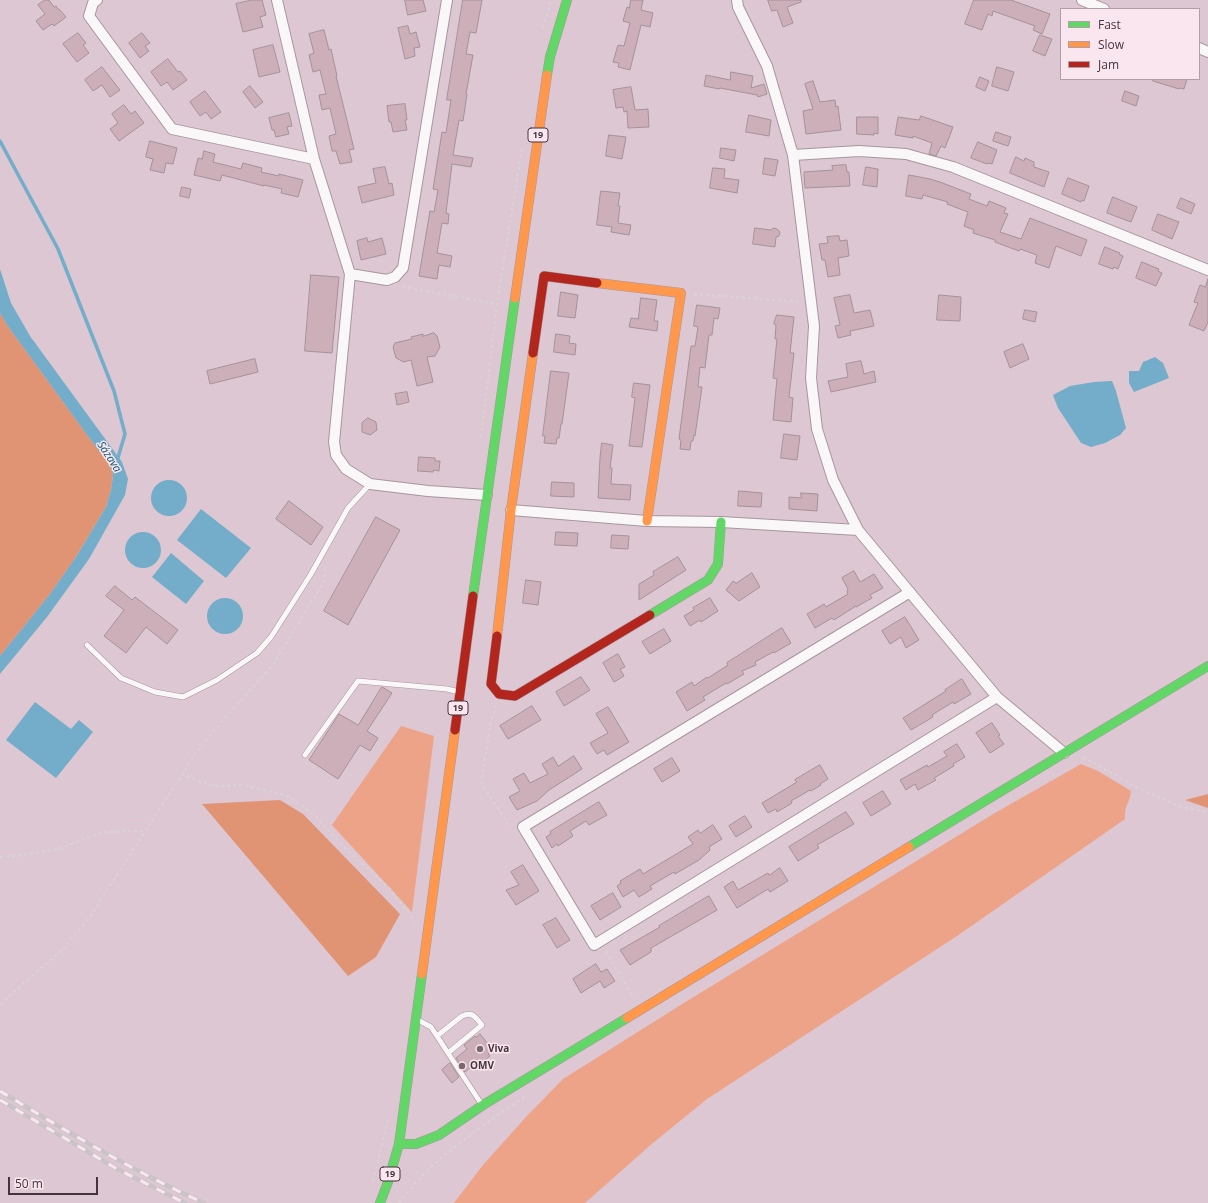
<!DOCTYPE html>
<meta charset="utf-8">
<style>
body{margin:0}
#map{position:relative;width:1208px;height:1203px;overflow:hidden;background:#ddc7d2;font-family:"Open Sans",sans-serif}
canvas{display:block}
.legend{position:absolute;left:1060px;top:8px;width:140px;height:72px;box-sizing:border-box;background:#fae6ef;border:1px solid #b19fa8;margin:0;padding:5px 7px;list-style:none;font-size:12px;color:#44353d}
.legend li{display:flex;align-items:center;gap:8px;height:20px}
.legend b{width:20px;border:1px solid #b19fa8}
.scale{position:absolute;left:8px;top:1177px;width:90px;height:18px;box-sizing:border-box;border:2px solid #44353d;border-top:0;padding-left:5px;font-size:12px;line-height:14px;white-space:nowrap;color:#44353d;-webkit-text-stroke:3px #fae6ef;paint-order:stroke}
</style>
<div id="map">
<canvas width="1208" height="1203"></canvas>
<ul class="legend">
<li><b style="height:5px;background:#63d668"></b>Fast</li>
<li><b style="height:5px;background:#ff974d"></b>Slow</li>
<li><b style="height:5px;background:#b3261e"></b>Jam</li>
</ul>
<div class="scale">50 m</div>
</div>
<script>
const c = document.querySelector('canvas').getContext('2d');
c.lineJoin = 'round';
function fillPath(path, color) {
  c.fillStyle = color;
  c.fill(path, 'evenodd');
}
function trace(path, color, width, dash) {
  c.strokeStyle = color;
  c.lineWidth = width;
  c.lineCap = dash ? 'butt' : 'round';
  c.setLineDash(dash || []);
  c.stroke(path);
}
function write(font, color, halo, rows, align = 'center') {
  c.font = font + ' "Open Sans",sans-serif';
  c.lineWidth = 3;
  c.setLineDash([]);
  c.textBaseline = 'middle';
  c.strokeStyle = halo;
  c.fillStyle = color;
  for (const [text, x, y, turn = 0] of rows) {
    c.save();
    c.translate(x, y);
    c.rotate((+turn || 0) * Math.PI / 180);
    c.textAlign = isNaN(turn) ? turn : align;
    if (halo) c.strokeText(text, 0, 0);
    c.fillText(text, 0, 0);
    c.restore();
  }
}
fillPath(new Path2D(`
 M401,726L434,736L412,912L332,825Z
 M1081,764L1098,771L1131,791C1130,802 1124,806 1125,819L957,936L707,1099L654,1142L585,1203H454L483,1165L526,1117L563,1079L687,1001L995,813Z`), '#eca388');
fillPath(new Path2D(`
 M0,313L7,325L90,439L110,465L113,475L111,490L106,507L74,560L50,594L0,656Z
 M1208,794V808L1185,800Z
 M280,800L303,814L400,914L376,957L348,976L202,804Z`), '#e19474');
fillPath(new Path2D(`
 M0,269L11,303L30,336L122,462L128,479L125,495L89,559L47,617L0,674V656L50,594L76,557L106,507L111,490L113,475L110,465L90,439L7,325L0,313Z
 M1155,357L1163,363L1169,378L1134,392L1129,383V371H1139L1143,362Z
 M1112,381L1116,391L1126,428L1120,435L1105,443L1091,447L1081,443L1058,408L1053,395L1070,386L1094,382Z
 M151 498a18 18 0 1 1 36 0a18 18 0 1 1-36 0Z
 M201,509L251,548L226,578L177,540Z
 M125 550a18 18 0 1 1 36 0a18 18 0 1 1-36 0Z
 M171,553L204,581L186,604L152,577Z
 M207 616a18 18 0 1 1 36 0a18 18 0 1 1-36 0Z
 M35,702L71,729L79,720L93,732L56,778L6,740Z`), '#73adc9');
trace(new Path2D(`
 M0,141L58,249L114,391L125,434L117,461`), '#73adc9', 3.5);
const building = new Path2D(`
 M45,0H49L54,7L56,6L59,10V9L66,17L54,26L52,24L43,30L36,21L45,14L38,5Z
 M252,0H262L266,15L260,17L263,27L243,32L236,4Z
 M405,0H423L426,11L408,15Z
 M463,0H482L476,33L470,32L466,54L473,55L466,94H467L463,121L459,120L453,155L473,158L471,167L452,164L446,213L449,214L448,224L442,223L437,253L452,256L450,267L439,265L437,279L419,276L430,211L434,212L438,190L433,189L442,132L446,133L451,100H447Z
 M631,0H643L641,10L653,13L650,27L641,25L630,70L618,67L619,63L613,62L618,45L624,46L630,23L623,21L627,7L629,8Z
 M768,0H801V2L787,7L793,23L783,27L777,10L772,11Z
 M974,0H1011L1050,14L1042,34L1033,30L1035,26L993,11L992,16L988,14L982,30L965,24Z
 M408,26L410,34L416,32L420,47L414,48L415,56L405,59L398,28Z
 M324,30L329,50L331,49L337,76H336L354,149L349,150L352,162L340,164L336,151H332L329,136L336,134L330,108L322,110L319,95L326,94L320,70L313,72L309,55L314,53L309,34Z
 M78,33L86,43L83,45L89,53L77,62L63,44Z
 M142,33L150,43L145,46L149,51L140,58L129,43Z
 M1040,35L1052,39L1045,56L1033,51Z
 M273,45L280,72L259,77L253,50Z
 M168,59L178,72L180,71L187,80L173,90L167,82L161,86L151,72Z
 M102,67L120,90L110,97L102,85L93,91L85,80Z
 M997,67L1014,72L1008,91L992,86Z
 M731,72L753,76L751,88L764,84L767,94L758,97L757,95L720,88L719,89L704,86L706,75L730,80Z
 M980,77L989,81L985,91L976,87Z
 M1153,79H1187L1184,89L1179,88V89L1153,81Z
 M813,81L820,102L835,100L836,107L838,106L841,130L806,134L803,111L813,109L805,84Z
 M250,86L263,102L255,108L243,92Z
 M631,87L635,110L648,109L649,127L628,128L627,111L624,112L623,107L616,108L613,90Z
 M205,91L221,112L211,119L206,112L200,116L190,102Z
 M1125,91L1139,96L1136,106L1122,101Z
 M405,104L407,120H405L407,130L393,132L391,122H389L387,106Z
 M124,105L131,114L135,111L144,123L119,141L110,129L118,123L112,114Z
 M289,113L292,126L287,127L289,134L276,137L274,130H272L269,118Z
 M749,115L771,120L769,136L746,132Z
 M921,116L953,127L945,148L941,146L936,156L929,154L932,143L913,136V138L895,135L898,117L919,120Z
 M857,117H878V134L874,133V135L857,134Z
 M996,132L1011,137L1008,146L993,141Z
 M609,135L626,137L622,159L606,156Z
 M150,141L177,148L173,164L166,163L164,173L150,170L153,159L146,157Z
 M978,142L997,150L992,164L988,163L987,164L971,158Z
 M721,148L736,150L734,161L720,158Z
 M204,151L215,154L213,162L241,169L243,163L262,168L261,172L279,176V174L303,180L298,197L281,193L282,189L264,185V186L222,175L220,181L194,175L198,158L202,159Z
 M1016,157L1024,161L1025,158L1034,162V167L1049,172L1044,187L1010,173Z
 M765,158L778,160L775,176L763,174Z
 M846,165L847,172H849L850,186L805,188L804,172L833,170L832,166Z
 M385,167L389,184L392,183L394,195L362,203L358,187L376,183L373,169Z
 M866,167L878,169L877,187L863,185Z
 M713,168L725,169L724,178L739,180L737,193L710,188Z
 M909,175L930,179L940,182L971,194L969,199L987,206L989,201L1006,208L1004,213L1008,214L1000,232L1021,239L1030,218L1087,240L1081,256L1056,246L1049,268L1035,263L1037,255L1020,249L1019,251L995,242V240L973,233L974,230L964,226L968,212L947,204L948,202L923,195L922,199L906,196Z
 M1068,178L1089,186L1084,201L1082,200L1081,202L1062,194Z
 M182,187L191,189L189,198L180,196Z
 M601,191L620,193L618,206H620L618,223L631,225L629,235L611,232L612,227L597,225Z
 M1113,197L1137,207L1131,222L1107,213Z
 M1181,198L1195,204L1191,214L1177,208Z
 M1158,214L1179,222L1172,239L1152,230Z
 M755,228L771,230L773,228L777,229L780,232L779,236L776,237L775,247L753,244Z
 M839,236L840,241L847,240L849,256L838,258L840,275L828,277L825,260H822L819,244L828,243L827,237Z
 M367,238L368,242L382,238L386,254L361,260L357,241Z
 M1105,247L1120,253L1119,254L1123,256L1118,269L1114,267L1113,269L1099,264Z
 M1142,262L1159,269L1158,271L1162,273L1156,286L1136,278Z
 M311,275L339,277L332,353L305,351Z
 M1208,279V322L1204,331L1189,325L1198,303L1194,302L1200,285L1205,287Z
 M561,292L578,295L575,318L558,316Z
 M850,295L854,313L870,310L874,326L850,331L851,335L838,338L835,326L840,325L834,298Z
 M939,295L961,297L960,321L937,320Z
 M641,298L657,300L654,321H658L657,331L629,327L631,318L638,319Z
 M697,305L720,308L718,319L714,318L712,335H709L705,368L700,367L698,387H702L695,436L694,435L693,441H691L690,450L680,449L681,440L679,439L691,346H695L698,327L694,326Z
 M1025,310L1037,312L1035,322L1023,319Z
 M777,315L794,317L790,353H794L789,397L793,398L791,422L773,420L777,379L773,378L777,339H775L776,325L774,324Z
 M434,333L437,336L440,347L435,356L427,357L433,382L417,386L411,360L404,362L396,358L393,347L395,343L412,339L411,337L423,334V336Z
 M556,334L570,336L569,343L576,344L575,355L554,352Z
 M1023,344L1029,359L1010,368L1004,352Z
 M255,359L258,372L210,384L207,371Z
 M861,361L864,374L874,371L876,382L831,392L828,381L848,377L846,364Z
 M551,371L569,373L562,424H561L559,438H557L556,444L544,443L545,436H543Z
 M634,383L650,385L642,447L629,446L635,398L632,397Z
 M407,392L409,402L397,405L395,394Z
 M368,418L376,422L377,430L370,435L362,432V423Z
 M784,434L800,436L797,460L781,458Z
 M602,443L613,445L610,468H612L611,484L631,485L630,500L598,498L600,458Z
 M419,457L435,458V461H440L439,471L434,470L433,472L418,471Z
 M552,482L574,483V497L551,496Z
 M739,491L762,493L761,507L738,506Z
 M801,493L818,494L817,511L789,509V497L801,498Z
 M289,501L323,527L311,545L276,519Z
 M376,517L400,530L348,625L324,611Z
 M556,532L578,533L577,546L555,545Z
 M612,535L629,536L628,549L611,548Z
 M678,557L686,570L639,600V584L654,575L653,572Z
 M854,571L860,582L874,574L883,588L870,595L872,598L856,607V606L834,620L832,618L815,628L807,614L824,604L826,607L848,594L847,591L848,589L842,578Z
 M752,573L760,587L739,601L726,590L733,581L736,583Z
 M526,580L541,582L538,605L523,603Z
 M115,586L132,600L135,597L178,630L167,644L146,627L126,653L104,636L124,610L106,596Z
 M710,598L718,611L701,622L700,620L690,626L684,616L694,610L693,608Z
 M905,617L919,640L906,648L901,637L890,644L882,631Z
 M782,628L791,643L774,653L773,652L755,662L756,665L742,671L744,674L727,684L726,683L703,697L705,700L687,711L676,692L692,682L694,686L707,677L708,678L728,665L727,663Z
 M664,629L671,641L650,654L642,642Z
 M618,654L625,667L620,669L624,676L614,682L603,663Z
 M581,677L590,690L564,706L556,692Z
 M962,679L971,694L954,704L953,702L932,715L933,717L911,730L903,718L946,691L945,690Z
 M382,687L392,693L367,731L378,738L370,751L360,745L338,779L309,760L339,714L358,725Z
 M532,706L541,720L508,739L500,726Z
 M608,707L629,742L607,755L604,750L597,754L590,743L608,733L596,714Z
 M992,723L1000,735L998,736L1004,744L990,753L976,733Z
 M957,744L965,757L953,764L954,766L934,778L936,780L918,790L915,784L906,790L900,780L927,765L928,767L947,756L944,752Z
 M574,756L582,769L549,790L537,801L517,810L509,797L520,791L513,779L524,773L530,783L548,774L542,764L553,757L558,766Z
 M672,758L680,771L662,782L654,769Z
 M820,765L828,779L820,784L821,785L811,791L810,790L791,801L792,803L777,812L776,809L768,813L762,803L797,782L795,780Z
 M883,791L891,804L871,816L863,803Z
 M599,802L607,815L589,825L586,821L570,831L573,836L558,846L557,844L552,848L546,837L551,834L550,832Z
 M846,812L854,824L817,845L819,848L798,861L789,847Z
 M745,816L752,827L736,837L729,826Z
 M713,825L722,839L709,847L710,850L699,860L675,874L674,872L650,886L652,889L639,897L634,890L623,897L617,886L621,883L620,881L640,869L643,874L693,844L688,837L698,830L700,833Z
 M523,865L539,891L516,905L506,890L519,885L511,872Z
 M780,868L788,881L770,892L768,889L737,908L724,887L733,881L738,890L768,873L769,875Z
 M613,893L621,907L600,920L591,906Z
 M709,896L717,910L651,948V952L630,965L620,950L660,927L659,926Z
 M556,918L570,940L557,948L543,925Z
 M596,964L601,972L607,969L615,981L604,988L600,981L581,993L573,979Z
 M480,1034L493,1050L488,1054L490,1056L480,1064L477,1062L465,1072L456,1058L467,1049L464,1045L475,1036L476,1037Z
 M450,1063L459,1077L452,1083L442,1070Z`);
fillPath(building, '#cdafb9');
trace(building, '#a49299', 1);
const lane = new Path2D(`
 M87,645L121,678L155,692L183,697L217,680L257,653L271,637L311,574L348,508L370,484
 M305,755L358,681L447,689L459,692
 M418,1020L431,1027L482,1105
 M437,1036L462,1016C473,1011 475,1017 482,1025L448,1053`);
const street = new Path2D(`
 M97,0L93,3L89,16L172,129L314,159
 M277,0L314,159L350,274L334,442L336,455L346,469L370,484L428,491L487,495
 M737,0L738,7L767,66L793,155L814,326L811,378L817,429L833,480L858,530L997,697L1064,753
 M1082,0L1104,9
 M1199,48L1208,52
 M793,155L859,151L906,154L953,167L1208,270
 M350,274L387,280L395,277L403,268L447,0
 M511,510L647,521L721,522L858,530
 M910,592L523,827L594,945L997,697`);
const fast = new Path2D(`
 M547,75L550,57L567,0
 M473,596L515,298
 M650,615L708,580L718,564L721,522
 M909,847L1208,666
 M399,1144H416L439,1135L483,1105L627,1018
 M380,1203L388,1182L399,1144L422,974`);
const slow = new Path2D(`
 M597,283L681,293L647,521
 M515,298L547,75
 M497,636L511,510L533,353
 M422,974L455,730
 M627,1018L909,847`);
const jam = new Path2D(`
 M533,353L544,276L597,283
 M497,636L491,684L499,694L515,696L650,615
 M455,730L473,596`);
trace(lane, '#a7969e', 6);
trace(street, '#a7969e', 12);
trace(fast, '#a7969e', 10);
trace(slow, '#a7969e', 10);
trace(jam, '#a7969e', 10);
trace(new Path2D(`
 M543,28L551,0
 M403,285L405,287L496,304
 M694,294L802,302
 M481,437L497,304L522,148
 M496,705L491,722L481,782L508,824L513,825
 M1083,757L1136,787L1178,806L1208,812
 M182,773L198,781L218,786L244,785L288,796L314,815L345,848L391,890L415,922
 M0,857L16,856L58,849L103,832L145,831
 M606,951L634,999
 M0,1004L61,951L89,918L196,753L221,722L272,666L325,580V567
 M373,1181L388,1119
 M399,1203C431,1159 480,1128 524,1097`), '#dad3d6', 2, [3, 3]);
trace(lane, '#faf7f8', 5);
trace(street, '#faf7f8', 10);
trace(fast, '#63d668', 9);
trace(slow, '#ff974d', 9);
trace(jam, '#b3261e', 9);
const rail = new Path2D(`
 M0,1091C66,1131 133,1171 204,1203
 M0,1100L117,1169L185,1203`);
trace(rail, '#cac4c8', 4.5);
trace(rail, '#fae6ef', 3, [9]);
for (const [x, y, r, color] of [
 [480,1049,4,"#7a6871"],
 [462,1066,4,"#7a6871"]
]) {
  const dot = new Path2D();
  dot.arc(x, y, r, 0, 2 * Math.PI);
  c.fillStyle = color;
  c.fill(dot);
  trace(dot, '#fae6ef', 1.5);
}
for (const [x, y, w] of [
 [538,135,20],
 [458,708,20],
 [390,1174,20]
]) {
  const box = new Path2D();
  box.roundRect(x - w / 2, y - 7, w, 14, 3);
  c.fillStyle = '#fae6ef';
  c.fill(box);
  trace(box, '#44353d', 1);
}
write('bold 9px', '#44353d', null, [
 ["19",538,135],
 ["19",458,708],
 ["19",390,1174]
]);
write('bold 10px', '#44353d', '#fae6ef', [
 ["Viva",488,1049],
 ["OMV",470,1066]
], 'left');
write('italic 11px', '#01546d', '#fae6ef', [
 ["Sázava",109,457,57]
]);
</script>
